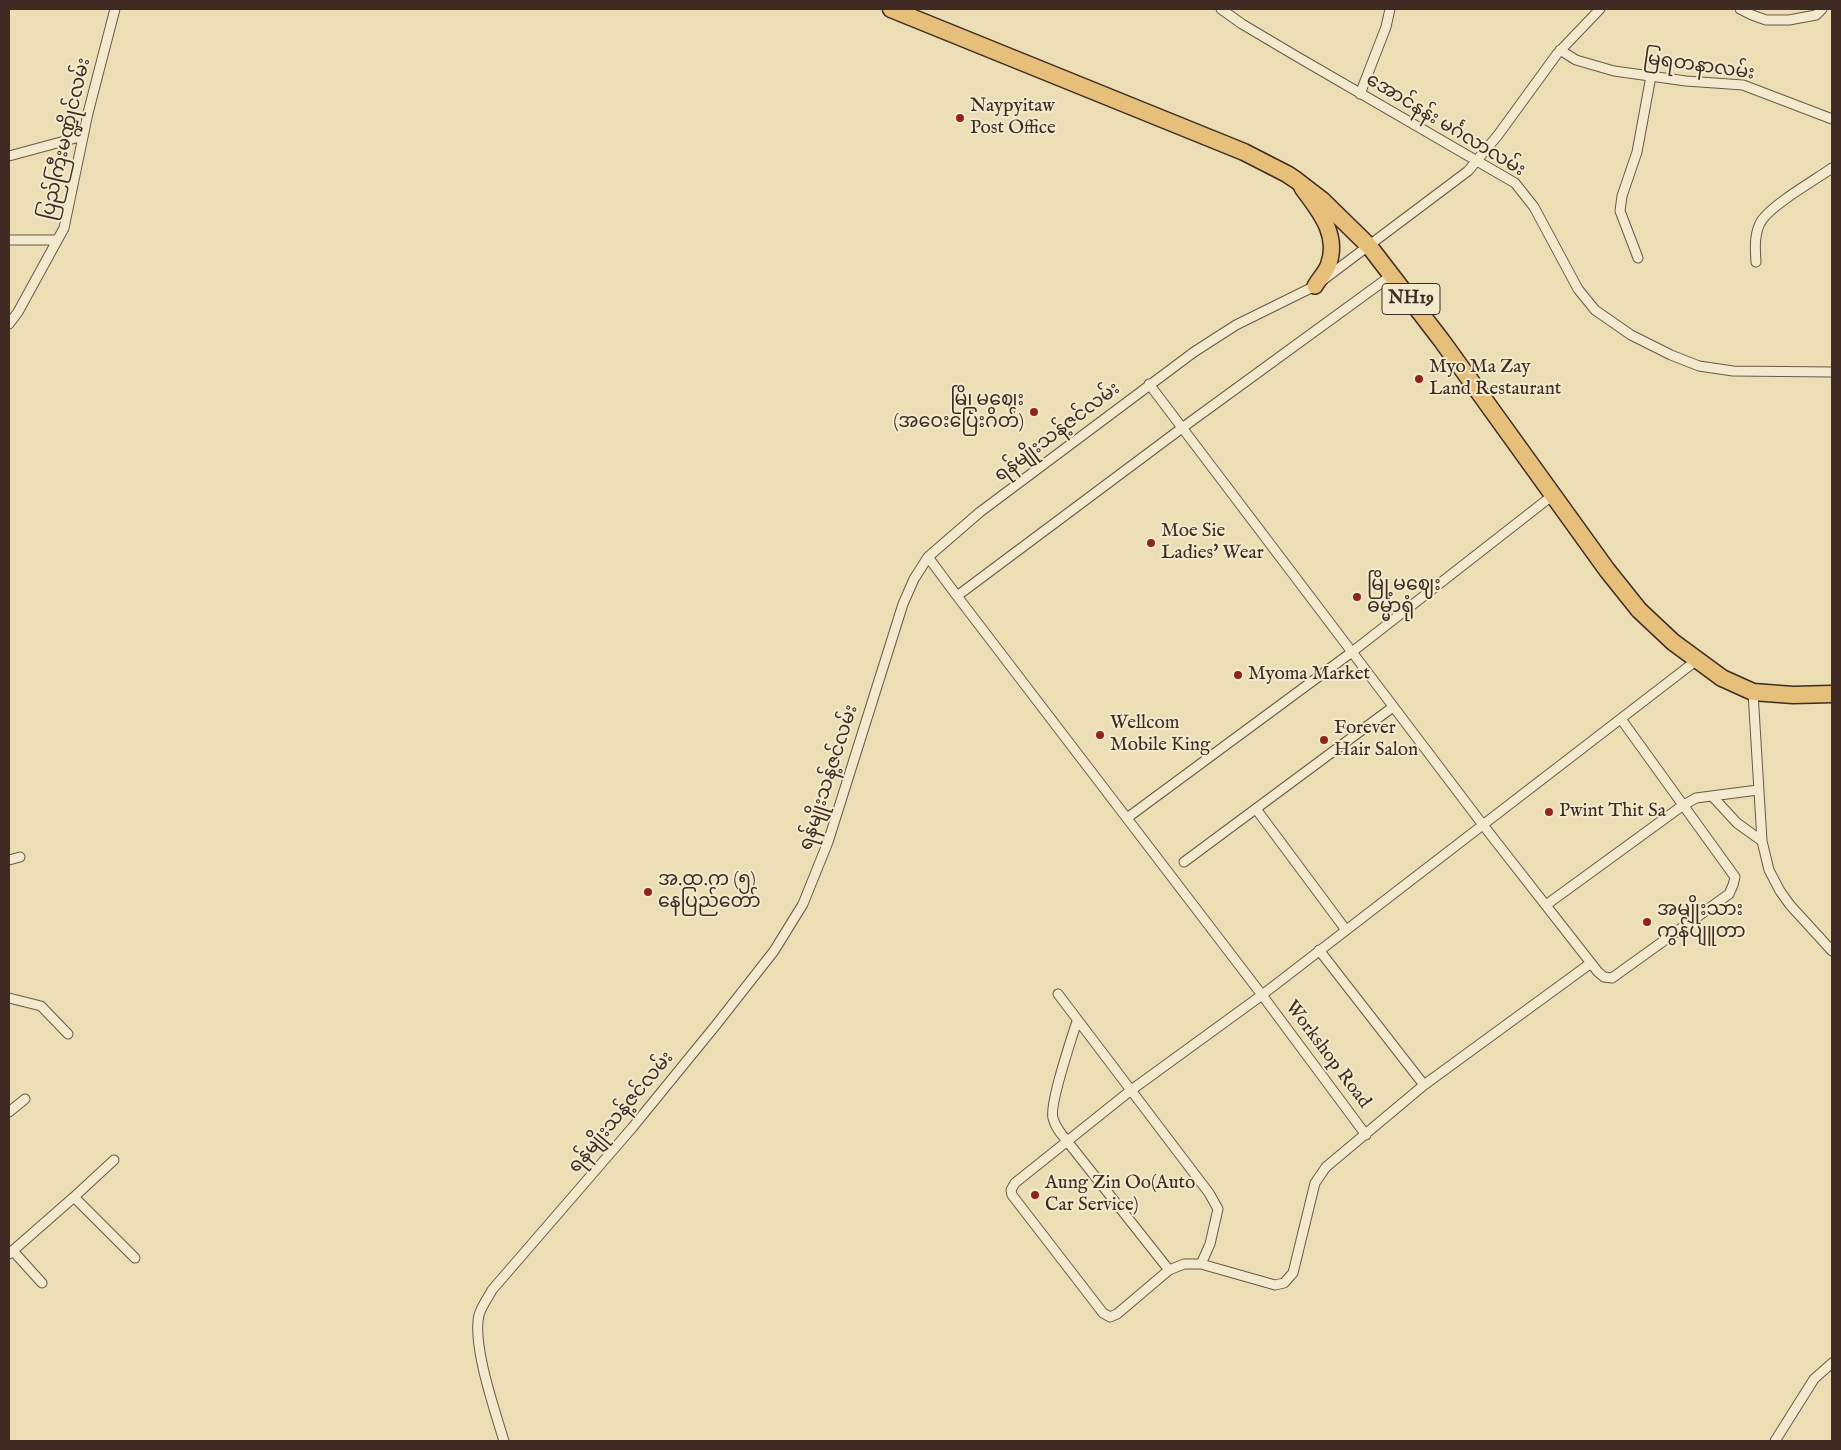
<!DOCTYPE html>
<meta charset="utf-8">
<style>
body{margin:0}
#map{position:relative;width:1841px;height:1450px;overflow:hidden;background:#ecdeb4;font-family:"IM FELL English",serif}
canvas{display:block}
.frame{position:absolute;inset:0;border:10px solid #3f2b23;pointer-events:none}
</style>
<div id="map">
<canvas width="1841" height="1450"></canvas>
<div class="frame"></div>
</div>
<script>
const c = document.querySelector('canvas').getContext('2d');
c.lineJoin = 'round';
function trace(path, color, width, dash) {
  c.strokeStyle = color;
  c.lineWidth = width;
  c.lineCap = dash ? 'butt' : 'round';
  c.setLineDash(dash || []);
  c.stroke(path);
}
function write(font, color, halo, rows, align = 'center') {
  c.font = font + ' "IM FELL English","Noto Sans Myanmar",serif';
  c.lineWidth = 4;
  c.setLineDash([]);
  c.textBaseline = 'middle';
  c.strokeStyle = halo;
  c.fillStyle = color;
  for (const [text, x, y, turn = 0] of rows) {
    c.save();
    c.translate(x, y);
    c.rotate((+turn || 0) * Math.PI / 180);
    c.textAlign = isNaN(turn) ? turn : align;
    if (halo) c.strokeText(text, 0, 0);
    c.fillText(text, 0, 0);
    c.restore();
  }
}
const street = new Path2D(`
 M1221,9L1242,24L1296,56L1515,183L1534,207L1578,289L1595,310L1631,335L1671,355L1699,366L1733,371L1832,372
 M1740,9L1752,15L1766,20H1789L1816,15L1822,9
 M1560,50L1576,60L1614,71L1686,81L1743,85L1832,119
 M1360,94L1386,27L1390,9
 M9,156L83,136
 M9,240H57
 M1638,258L1620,211L1622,196L1637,152L1651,76
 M1756,262C1755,248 1754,232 1762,220C1773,204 1815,180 1832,168
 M9,324L18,312L64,228L88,113L115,9
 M1149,384L1483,825L1598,972L1604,977L1612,978L1729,894L1733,885L1735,877L1621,719
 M928,557L957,596L1182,428L1392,275
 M957,596L1262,995L1366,1135
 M1753,692L1762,841L1769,870L1780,891L1790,905L1832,951
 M1712,796L1737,823L1762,841
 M1256,809L1346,930
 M1127,818L1352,652L1553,495
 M9,860L20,857
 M1184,862L1393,707
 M1546,905L1682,806L1696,798L1758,790
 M1319,950L1424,1085
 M1058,994L1209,1193L1218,1209L1210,1244L1201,1264
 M9,998L41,1006L68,1034
 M1077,1021C1072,1037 1049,1105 1053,1118C1055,1127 1061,1134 1067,1141L1169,1270L1117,1314L1110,1317L1103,1313L1012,1195L1011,1190L1015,1183L1130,1091L1262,995L1697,660
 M9,1112L25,1099
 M74,1197L135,1258
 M13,1251L42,1283
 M9,1254L74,1197L114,1160
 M1169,1270L1184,1264H1201L1275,1285L1284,1283L1293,1273L1315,1183L1326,1167L1424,1085L1591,963
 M504,1441C495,1411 472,1345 479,1315C481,1307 488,1298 492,1290L632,1128L716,1025L774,951L803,904L828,842L903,604L914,579L928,557L980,512L1194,352L1236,325L1315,286L1468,171L1498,135L1557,54L1600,9
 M1775,1441L1814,1379L1832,1363`);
const primary = new Path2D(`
 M1302,188C1319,211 1340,235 1328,266C1325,273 1319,279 1315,286`);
const highway = new Path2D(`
 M891,9L1244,152L1287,174L1296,180L1322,200L1369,246L1442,341L1607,570L1639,610L1673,642L1722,678L1753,692L1793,695L1832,694`);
trace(street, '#6a5847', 11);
trace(primary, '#3f2b23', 18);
trace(highway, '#3f2b23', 19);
trace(street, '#f3eace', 9);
trace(primary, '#e6bf7a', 15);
trace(highway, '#e6bf7a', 16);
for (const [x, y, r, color] of [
 [960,118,5,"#8f2418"],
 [1419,379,5,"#8f2418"],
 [1034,412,5,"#8f2418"],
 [1151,543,5,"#8f2418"],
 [1357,597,5,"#8f2418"],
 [1238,675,5,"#8f2418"],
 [1100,735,5,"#8f2418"],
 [1324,740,5,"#8f2418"],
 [1549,812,5,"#8f2418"],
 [648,892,5,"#8f2418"],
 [1647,922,5,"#8f2418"],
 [1035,1195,5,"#8f2418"]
]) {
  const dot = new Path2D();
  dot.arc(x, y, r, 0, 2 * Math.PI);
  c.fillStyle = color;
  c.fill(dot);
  trace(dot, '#f3eace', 2);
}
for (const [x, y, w] of [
 [1411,299,58]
]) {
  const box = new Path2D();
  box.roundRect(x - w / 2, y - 15.5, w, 31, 4);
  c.fillStyle = '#f3eace';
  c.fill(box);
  trace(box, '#3f2b23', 1);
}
write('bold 18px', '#3f2b23', null, [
 ["NH19",1411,299]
]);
write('19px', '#3f2b23', '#f3eace', [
 ["မြရတနာလမ်း",1699,67,8],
 ["အောင်နန်း မင်္ဂလာလမ်း",1445,126,31],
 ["ပြည်ကြီးမဏ္ဍိုင်လမ်း",67,139,-77],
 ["ရန်မျိုးသန့်ဇင်လမ်း",1058,433,-37],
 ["ရန်မျိုးသန့်ဇင်လမ်း",830,778,-72],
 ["Workshop Road",1327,1055,53],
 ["ရန်မျိုးသန့်ဇင်လမ်း",622,1113,-50]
]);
write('19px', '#3f2b23', '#f3eace', [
 ["Naypyitaw",970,107],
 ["Post Office",970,129],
 ["Myo Ma Zay",1429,368],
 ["Land Restaurant",1429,390],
 ["မြို့မဈေး",1024,401,"right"],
 ["(အဝေးပြေးဂိတ်)",1024,423,"right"],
 ["Moe Sie",1161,532],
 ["Ladies' Wear",1161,554],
 ["မြို့မဈေး",1367,586],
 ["ဓမ္မာရုံ",1367,608],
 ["Myoma Market",1248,675],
 ["Wellcom",1110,724],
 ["Mobile King",1110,746],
 ["Forever",1334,729],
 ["Hair Salon",1334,751],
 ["Pwint Thit Sa",1559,812],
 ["အ.ထ.က (၅)",658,881],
 ["နေပြည်တော်",658,903],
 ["အမျိုးသား",1657,911],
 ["ကွန်ပျူတာ",1657,933],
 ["Aung Zin Oo(Auto",1045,1184],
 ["Car Service)",1045,1206]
], 'left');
</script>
